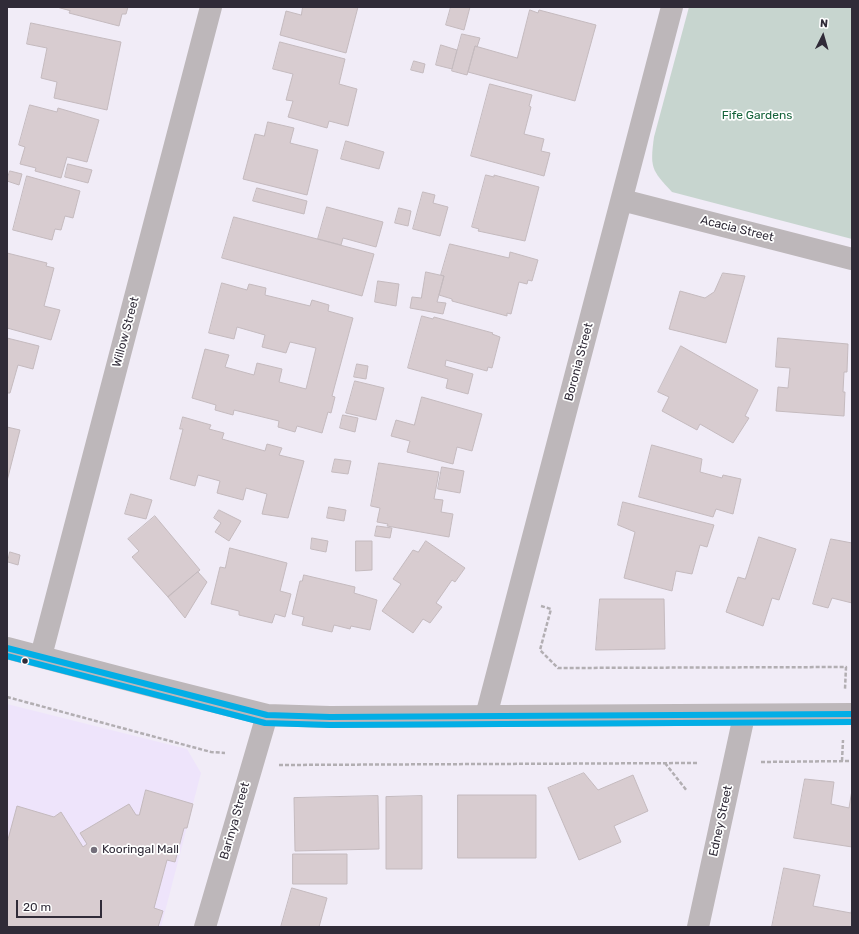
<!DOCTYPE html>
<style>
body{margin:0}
#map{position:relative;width:859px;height:934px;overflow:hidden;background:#f1ecf7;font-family:Rubik,sans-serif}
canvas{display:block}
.frame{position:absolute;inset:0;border:8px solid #302b38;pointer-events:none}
.north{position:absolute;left:803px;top:16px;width:40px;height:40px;-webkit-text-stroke:3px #fff;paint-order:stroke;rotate:5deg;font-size:11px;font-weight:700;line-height:16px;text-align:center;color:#302b38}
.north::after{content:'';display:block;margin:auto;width:14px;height:18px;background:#302b38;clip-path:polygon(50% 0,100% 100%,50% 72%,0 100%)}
.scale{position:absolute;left:16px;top:900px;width:86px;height:18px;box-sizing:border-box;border:2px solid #302b38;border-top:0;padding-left:5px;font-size:12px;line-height:14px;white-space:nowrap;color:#302b38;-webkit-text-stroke:3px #fff;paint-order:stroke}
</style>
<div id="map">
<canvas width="859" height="934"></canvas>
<div class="frame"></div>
<div class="north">N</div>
<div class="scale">20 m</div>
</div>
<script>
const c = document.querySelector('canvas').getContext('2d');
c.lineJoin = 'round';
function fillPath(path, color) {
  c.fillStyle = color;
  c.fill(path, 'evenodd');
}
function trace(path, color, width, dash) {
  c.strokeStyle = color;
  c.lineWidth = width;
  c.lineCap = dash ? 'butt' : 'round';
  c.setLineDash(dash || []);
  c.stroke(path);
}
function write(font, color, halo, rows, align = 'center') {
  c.font = font + ' Rubik,sans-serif';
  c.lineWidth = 3.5;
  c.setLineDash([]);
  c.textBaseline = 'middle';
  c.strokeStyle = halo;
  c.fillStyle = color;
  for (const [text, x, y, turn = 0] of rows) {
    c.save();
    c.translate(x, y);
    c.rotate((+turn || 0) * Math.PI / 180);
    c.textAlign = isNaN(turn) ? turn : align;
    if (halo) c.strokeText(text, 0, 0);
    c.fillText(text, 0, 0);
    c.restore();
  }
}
fillPath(new Path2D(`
 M7,704L187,749L201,773L161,927H7Z`), '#eee4fb');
fillPath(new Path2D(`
 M689,7H852V239L672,192C651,170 650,167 654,137Z`), '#c7d5cf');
const building = new Path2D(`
 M57,7H128L126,14H122L119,26L69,13L70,11Z
 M303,7H358L346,53L280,35L286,11L301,15Z
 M451,7H470L464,30L446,25Z
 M530,10L538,13L539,10L596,25L575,101L468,72L475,46L517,58Z
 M31,23L121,42L107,110L54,98L57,82L41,78L47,48L27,44Z
 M462,34L480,38L477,47L475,46L467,75L452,71Z
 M280,42L345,59L339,84L357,89L348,126L329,121L327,128L288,117L293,101L286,100L293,74L273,69Z
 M441,45L457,50L452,69L436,65Z
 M414,61L425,64L423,73L411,70Z
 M490,84L532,95L529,106L531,107L524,134L544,139L541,151L550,153L544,176L471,156Z
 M30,105L57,112L58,108L99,120L87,162L67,157L61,178L35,171L36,168L20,164L25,147L19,145Z
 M268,122L294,128L290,143L318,150L307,195L243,179L255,134L264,136Z
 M346,141L384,152L379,169L341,159Z
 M68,164L92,170L88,183L65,177Z
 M10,171L22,174L19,185L7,181Z
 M486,175L494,177V175L539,187L525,241L478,231L479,229L472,227Z
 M27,176L80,191L73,218L65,216L61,230L55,229L52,240L13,230Z
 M257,188L307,201L304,214L253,201Z
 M423,192L435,195L433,203L448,207L440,236L413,229Z
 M327,207L383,222L376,247L343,238L341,245L318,239Z
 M399,208L411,211L408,226L395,223Z
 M234,217L374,254L362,296L222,258Z
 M450,244L509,258L510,252L538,260L532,281L528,280L527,284L519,282L511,314L507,313V316L452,301V299L439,295L444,276L441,275Z
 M7,253L47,263L46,266L54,268L44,306L60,310L51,340L7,328Z
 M426,272L444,276L437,302L446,303L443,314L410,308L412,297L421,298Z
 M723,273L745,276L726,343L669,329L680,291L705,298L714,292Z
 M378,281L399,284L396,306L375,302Z
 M222,283L247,290L249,284L266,288L265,295L310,306L312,300L329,305L328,311L353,318L332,396L335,397L331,413L328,412L322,433L297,426L295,432L278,427L279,421L234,410L233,415L215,410L216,405L192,398L205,349L229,355L225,367L254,375L257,363L282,369L279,382L306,389L316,348L290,342L286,353L262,347L265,335L237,327L234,339L209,333Z
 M422,316L433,319L434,317L493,333L492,334L500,337L492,368L488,367L487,371L446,360L445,366L473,374L468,394L446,388L448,379L408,368Z
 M7,338L39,346L33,369L18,365L10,393H7Z
 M778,338L848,344L847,372H844L843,392H845L844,416L776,411L778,387L788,388L790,368L776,367Z
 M681,346L758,390L745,416L749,418L733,443L700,424L697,430L662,411L669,397L658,392Z
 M357,364L368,366L366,379L354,377Z
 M355,381L384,388L376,420L346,413Z
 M422,397L482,414L472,451L457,447L453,464L407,452L410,441L391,436L396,420L414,425Z
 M343,415L358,418L355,432L340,428Z
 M183,417L211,425L209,429L224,433L222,439L265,451L267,444L282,448L279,455L304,461L288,518L262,514L267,494L246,488L243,500L217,493L220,481L198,475L195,486L170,479L183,429H180Z
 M7,427L20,430L7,481Z
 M652,445L702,459L700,472L722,478L723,475L741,479L733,514L716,509L713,517L639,497Z
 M335,459L351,461L348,474L332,472Z
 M379,463L439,472L434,499L443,500L441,512L453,514L449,537L387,526L388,524L377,522L380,508L371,506Z
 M442,467L464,471L460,493L438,489Z
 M131,494L152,500L146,519L125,514Z
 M623,502L714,525L707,547L700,545L692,574L676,571L672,591L624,578L635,532L618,525Z
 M329,507L346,510L344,521L327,518Z
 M219,510L241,521L229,541L215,532L221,523L214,518Z
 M155,516L200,570L168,597L132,557L139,551L128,539Z
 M377,526L392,528L390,538L375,536Z
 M759,537L796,549L779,600L772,598L763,626L726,612L738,577L745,579Z
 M312,538L328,541L326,552L311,549Z
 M831,539L852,543V603L832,598L828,608L813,604Z
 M356,541H372V570L356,571Z
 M426,541L465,568L455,582L452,580L436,603L442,607L430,623L423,619L413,633L382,611L401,584L393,579L413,550L418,552Z
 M230,548L287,563L280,591L291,594L285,617L275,614L272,623L239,615V611L211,604L220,567L225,568Z
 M10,552L20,555L18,565L8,562Z
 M198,572L207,582L185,618L168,597Z
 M304,575L355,587L354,593L377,600L370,630L351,626L350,629L334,625L332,632L302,625L304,617L292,614L300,581H302Z
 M600,599H664L665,649L596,650Z
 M584,773L598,790L633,775L648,811L614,826L621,842L579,860L548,788Z
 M805,779L834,782L831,804L849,808L852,790V847L794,838Z
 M146,790L193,804L187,828H184L175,862L167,860L154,908L163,911L158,927H7V843L17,806L54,817L61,812L83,847L87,844L80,833L129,804L136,815H139Z
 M458,795H536V858H458Z
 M378,796L379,849L295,851L294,798Z
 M422,796V869H386V797Z
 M293,854H347V884H293Z
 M784,868L820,875L813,906L851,913L852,906V927H772Z
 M292,888L327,898L319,927H281Z`);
fillPath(building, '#d8ccd0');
trace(building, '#c4babe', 1);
trace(new Path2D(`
 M541,606L551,609L540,650L558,668L846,667L845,689
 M7,697L211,752L225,753
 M842,761L843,740
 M761,762L852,761
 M665,763L687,791
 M279,765L698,763`), '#b2aeb2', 2.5, [4, 2]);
trace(new Path2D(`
 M622,200L852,259
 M7,648L148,685L267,715L330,717L852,714
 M41,656L211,7
 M486,716L672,7
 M205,927L267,715
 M698,927L744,716`), '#bdb7ba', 22);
trace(new Path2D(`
 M7,648L267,715L330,717L852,714`), '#02aee6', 6);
trace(new Path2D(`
 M7,656L265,723L330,725L852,722`), '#02aee6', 6);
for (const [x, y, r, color] of [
 [25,661,3.5,"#302b38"],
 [94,850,4,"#746f7b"]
]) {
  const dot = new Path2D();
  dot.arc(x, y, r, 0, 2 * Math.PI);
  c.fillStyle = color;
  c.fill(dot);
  trace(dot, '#fff', 1.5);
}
write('12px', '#16633b', '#fff', [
 ["Fife Gardens",757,116]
]);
write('12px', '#302b38', '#fff', [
 ["Acacia Street",737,229,14],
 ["Willow Street",126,332,-75],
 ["Boronia Street",579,362,-75],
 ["Barinya Street",235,821,-74],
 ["Edney Street",721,821,-78]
]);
write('12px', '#302b38', '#fff', [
 ["Kooringal Mall",102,850]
], 'left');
</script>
